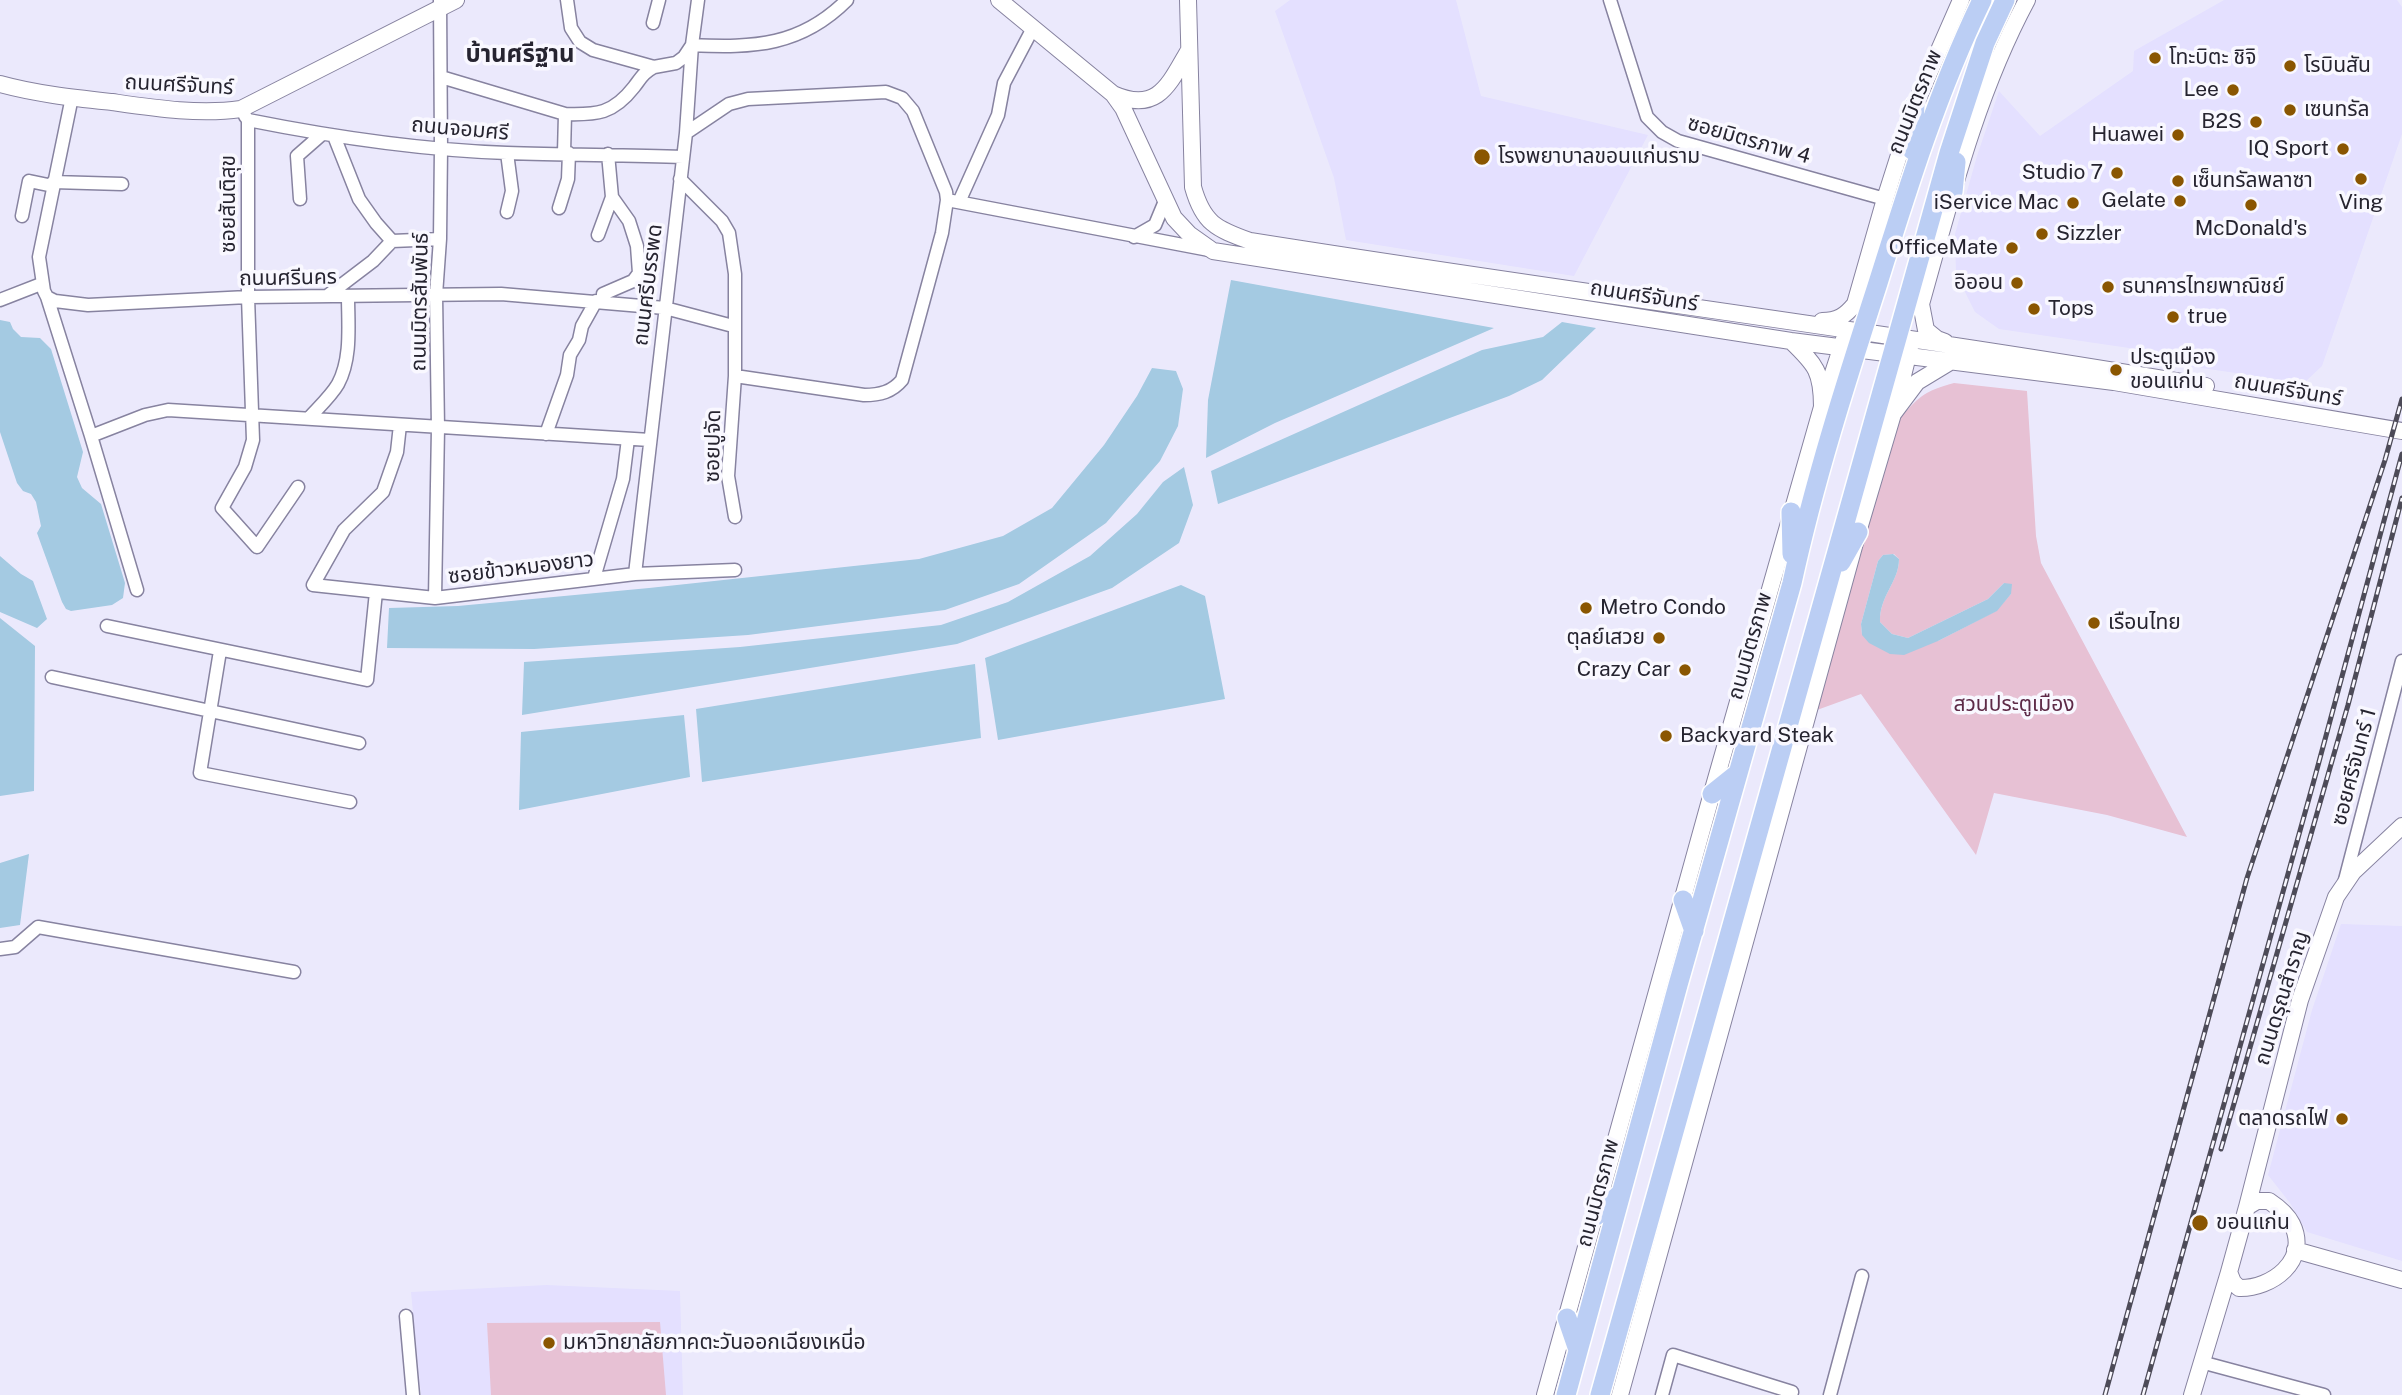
<!DOCTYPE html>
<meta charset="utf-8">
<style>
body{margin:0}
canvas{display:block;background:#ebe9fc}
</style>
<canvas width="2402" height="1395"></canvas>
<script>
const c = document.querySelector('canvas').getContext('2d');
c.lineJoin = 'round';
function fillPath(path, color) {
  c.fillStyle = color;
  c.fill(path, 'evenodd');
}
function trace(path, color, width, dash) {
  c.strokeStyle = color;
  c.lineWidth = width;
  c.lineCap = dash ? 'butt' : 'round';
  c.setLineDash(dash || []);
  c.stroke(path);
}
function write(font, color, halo, rows, align = 'center') {
  c.font = font + ' "Public Sans","Noto Sans Thai",sans-serif';
  c.lineWidth = 7;
  c.setLineDash([]);
  c.textBaseline = 'middle';
  c.strokeStyle = halo;
  c.fillStyle = color;
  for (const [text, x, y, turn = 0] of rows) {
    c.save();
    c.translate(x, y);
    c.rotate((+turn || 0) * Math.PI / 180);
    c.textAlign = isNaN(turn) ? turn : align;
    if (halo) c.strokeText(text, 0, 0);
    c.fillText(text, 0, 0);
    c.restore();
  }
}
fillPath(new Path2D(`
 M1290,0H1456L1481,96L1648,135L1574,276L1346,240L1334,178L1275,11Z
 M2224,0H2397L2402,7V134L2322,366L2304,383L2188,366L2177,355L1999,329L1975,312L1956,274L1955,234L1977,156L1999,91L2040,136L2133,71L2134,51Z
 M2341,924L2402,926V1261L2307,1232L2290,1203L2268,1175L2312,1010Z
 M547,1285L680,1291L683,1395H421L411,1292Z`), '#e4e0ff');
fillPath(new Path2D(`
 M1954,383L2027,391L2036,536L2041,563L2187,837L2107,815L1994,793L1976,855L1861,694L1817,710L1898,421C1918,397 1924,391 1954,383ZM1894,554L1899,559C1899,582 1879,596 1880,622L1892,634L1908,638L1988,599L2004,583L2011,594L1996,611L1938,641L1862,635L1861,624L1878,561L1883,555Z
 M660,1322L666,1395H491L487,1323Z`), '#e7c1d4');
fillPath(new Path2D(`
 M1231,280L1494,328L1275,423L1206,458L1208,400Z
 M0,320L10,322L13,329L21,337L40,338L51,349L83,452L77,477L82,488L101,504L125,583L123,598L112,605L71,611L66,609L62,602L37,533L41,526L36,502L31,494L23,491L17,483L0,432Z
 M1562,322L1596,328L1542,380L1509,396L1218,504L1211,471L1482,350L1543,337Z
 M1152,368L1176,371L1183,389L1178,426L1160,461L1106,523L1019,584L945,610L748,635L534,649L387,648L389,608L458,606L649,588L919,559L1003,536L1052,508L1104,445L1137,396Z
 M1184,467L1193,505L1179,543L1112,588L957,644L522,715L524,662L740,647L941,625L1008,602L1090,556L1137,514L1163,482Z
 M1893,554L1899,559C1899,582 1879,596 1880,622L1892,634L1908,638L1988,599L2004,583L2012,584L2011,594L1997,611L1938,641L1904,655L1890,654L1869,643L1862,635L1861,624L1878,561L1883,555Z
 M0,556L21,574L33,581L47,619L37,628L0,612Z
 M1181,585L1205,596L1225,699L998,740L985,658Z
 M0,618L35,646L34,791L0,796Z
 M975,664L981,738L702,782L696,709Z
 M684,715L690,777L519,810L521,732Z
 M29,854L20,925L0,928V863Z`), '#a4cae2');
const street = new Path2D(`
 M567,0L571,28L580,42L593,50L654,67L676,63L684,57L692,45C754,48 801,46 847,0
 M1610,0L1647,117L1662,132L1678,141L1885,199
 M653,23L659,0
 M441,77L565,114
 M72,97L39,257L44,291L47,297L55,301L88,305L248,297L501,294L665,308L733,326
 M245,116L248,120C333,137 420,150 507,153C566,155 625,155 683,157
 M248,120V297L253,440L245,467L222,508L257,547L298,487
 M334,136L359,199L376,223L392,241
 M507,153L512,191L507,212
 M564,153L565,114C597,115 613,114 634,87C641,78 643,73 654,67
 M680,179L722,221L729,233L735,274V376L864,395C880,395 892,392 902,380L942,233L947,200L946,192L913,111L902,98L886,92L748,99L729,104L686,133
 M53,182L122,184
 M300,199L297,156L321,135
 M947,200L1209,250
 M959,202L998,115L1004,83L1033,28
 M559,208L568,179L569,153
 M22,216L29,181L53,186
 M598,235L612,197L608,154
 M1134,237L1155,225L1165,201
 M327,296L373,261L392,241L440,239
 M47,297L91,436L145,415L168,410L650,440
 M0,300L41,284
 M603,302V294L633,281L639,273L637,246L629,221L612,197
 M735,376L728,476L735,517
 M309,418C318,408 331,396 338,384C352,358 348,324 348,296
 M400,425L397,452L383,492L344,530L313,585L435,598L635,574L735,570
 M546,434L567,375L570,355L579,340L582,326L596,301
 M91,436L137,590
 M635,574L686,133L692,45L698,0
 M594,578L623,479L628,439
 M435,598L438,428L436,295L440,239L441,148L440,0
 M107,626L367,680L376,592
 M220,651L200,773L350,802
 M52,677L359,743
 M2345,880L2402,661
 M0,949L15,947L38,927L294,972
 M406,1316L413,1395
 M2201,1362L2324,1395
 M1662,1395L1673,1355L1792,1392L1791,1395
 M1830,1395L1862,1276`);
const secondary = new Path2D(`
 M999,0L1113,94L1123,108L1174,218L1189,234L1213,251L1791,341L2114,382L2402,431
 M1188,0L1193,187C1203,223 1216,229 1250,241C1569,292 1889,332 2206,386
 M0,84C36,94 75,98 112,102C154,108 199,115 241,109L456,0
 M1113,94C1158,114 1169,84 1189,50
 M1822,321C1838,321 1845,316 1855,304L1885,199L1915,105L1961,0
 M1945,342L1937,339L1926,330L1921,304C1950,201 1976,95 2027,0
 M1825,398L1845,336
 M1896,404L1910,347
 M2257,1201H2269C2278,1207 2287,1214 2292,1224C2310,1261 2271,1289 2239,1288L2233,1282L2229,1272L2247,1207Z
 M2247,1207L2300,1000L2336,897L2353,872L2402,826
 M2295,1250L2402,1280
 M1545,1395L1714,786L1822,407C1822,372 1816,365 1791,341
 M1620,1395L1858,532L1893,414L1917,382L1950,362
 M2192,1395L2229,1272`);
const primary = new Path2D(`
 M1912,150L1915,105
 M1953,192L1956,162
 M1791,512L1792,554
 M1841,562L1858,532
 M1712,794L1737,774
 M1683,900L1694,931
 M1596,1216L1621,1193
 M1567,1318L1578,1350
 M1566,1395L1678,985L1792,583C1814,482 1846,382 1878,283C1908,187 1938,91 1982,0
 M1600,1395L1949,153L1985,43L2005,0`);
trace(street, '#8783a0', 15);
trace(secondary, '#8783a0', 18);
trace(primary, '#fff', 22);
trace(street, '#fff', 12);
trace(secondary, '#fff', 16);
trace(primary, '#bbcef4', 19);
const rail = new Path2D(`
 M2221,1149L2348,705L2402,498
 M2105,1395L2247,878L2385,460L2402,399
 M2143,1395L2313,784L2402,454`);
trace(rail, '#4d4b58', 5);
trace(rail, '#f9f8ff', 2.5, [8]);
for (const [x, y, r, color] of [
 [2155,58,7,"#8a5601"],
 [2290,66,7,"#8a5601"],
 [2233,90,7,"#8a5601"],
 [2290,110,7,"#8a5601"],
 [2256,122,7,"#8a5601"],
 [2178,135,7,"#8a5601"],
 [2343,149,7,"#8a5601"],
 [1482,157,9,"#8a5601"],
 [2117,173,7,"#8a5601"],
 [2361,179,7,"#8a5601"],
 [2178,181,7,"#8a5601"],
 [2180,201,7,"#8a5601"],
 [2073,203,7,"#8a5601"],
 [2251,205,7,"#8a5601"],
 [2042,234,7,"#8a5601"],
 [2012,248,7,"#8a5601"],
 [2017,283,7,"#8a5601"],
 [2108,287,7,"#8a5601"],
 [2034,309,7,"#8a5601"],
 [2173,317,7,"#8a5601"],
 [2116,370,7,"#8a5601"],
 [1586,608,7,"#8a5601"],
 [2094,623,7,"#8a5601"],
 [1659,638,7,"#8a5601"],
 [1685,670,7,"#8a5601"],
 [1666,736,7,"#8a5601"],
 [2342,1119,7,"#8a5601"],
 [2200,1223,9,"#8a5601"],
 [549,1343,7,"#8a5601"]
]) {
  const dot = new Path2D();
  dot.arc(x, y, r, 0, 2 * Math.PI);
  c.fillStyle = color;
  c.fill(dot);
  trace(dot, '#f9f8ff', 2.5);
}
write('21px', '#262430', '#f9f8ff', [
 ["โทะบิตะ ชิจิ",2169,58],
 ["โรบินสัน",2304,66],
 ["Lee",2219,90,"right"],
 ["เซนทรัล",2304,110],
 ["B2S",2242,122,"right"],
 ["Huawei",2164,135,"right"],
 ["IQ Sport",2329,149,"right"],
 ["โรงพยาบาลขอนแก่นราม",1498,157],
 ["Studio 7",2103,173,"right"],
 ["เซ็นทรัลพลาซา",2192,181],
 ["Gelate",2166,201,"right"],
 ["iService Mac",2059,203,"right"],
 ["Ving",2361,203,"center"],
 ["McDonald's",2251,229,"center"],
 ["Sizzler",2056,234],
 ["OfficeMate",1998,248,"right"],
 ["อิออน",2003,283,"right"],
 ["ธนาคารไทยพาณิชย์",2122,287],
 ["Tops",2048,309],
 ["true",2187,317],
 ["ประตูเมือง",2130,358],
 ["ขอนแก่น",2130,382],
 ["Metro Condo",1600,608],
 ["เรือนไทย",2108,623],
 ["ตุลย์เสวย",1645,638,"right"],
 ["Crazy Car",1671,670,"right"],
 ["Backyard Steak",1680,736],
 ["ตลาดรถไฟ",2328,1119,"right"],
 ["ขอนแก่น",2216,1223],
 ["มหาวิทยาลัยภาคตะวันออกเฉียงเหนี่อ",563,1343]
], 'left');
write('21px', '#262430', '#f9f8ff', [
 ["ถนนศรีจันทร์",179,85,3],
 ["ถนนมิตรภาพ",1915,102,-68],
 ["ถนนจอมศรี",460,129,5],
 ["ซอยมิตรภาพ 4",1749,140,16],
 ["ซอยสันติสุข",229,204,-90],
 ["ถนนศรีนคร",288,278,-1],
 ["ถนนศรีบรรพด",648,285,-83],
 ["ถนนศรีจันทร์",1644,296,9],
 ["ถนนมิตรสัมพันธ์",420,302,-89],
 ["ถนนศรีจันทร์",2288,390,10],
 ["ซอยปูจัด",713,446,-89],
 ["ซอยข้าวหมองยาว",521,568,-7],
 ["ถนนมิตรภาพ",1750,646,-74],
 ["ซอยศรีจันทร์ 1",2354,767,-75],
 ["ถนนดรุณสำราญ",2282,998,-73],
 ["ถนนมิตรภาพ",1598,1193,-75]
]);
write('21px', '#5d2a47', '#f9f8ff', [
 ["สวนประตูเมือง",2014,705]
]);
write('bold 24px', '#262430', '#f9f8ff', [
 ["บ้านศรีฐาน",520,55]
]);
</script>
